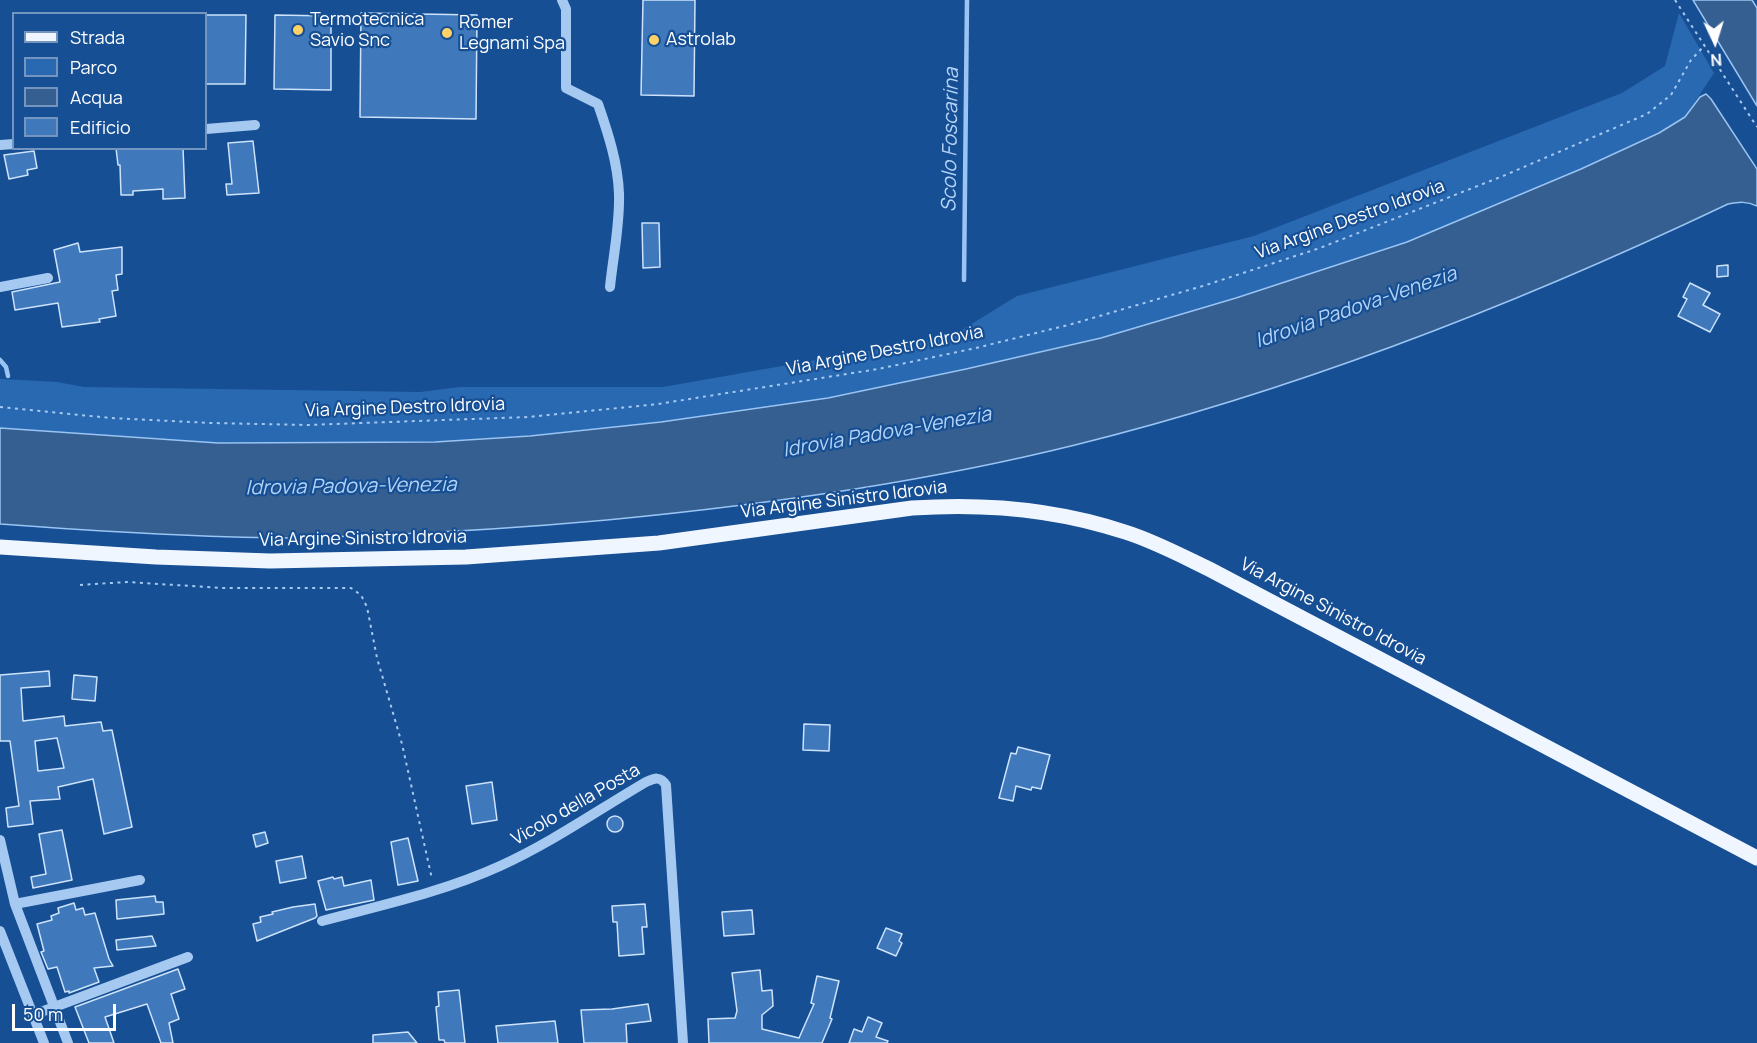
<!DOCTYPE html>
<style>
body{margin:0}
#map{position:relative;width:1757px;height:1043px;overflow:hidden;background:#174f94;font-family:Manrope,sans-serif}
canvas{display:block}
.legend{position:absolute;left:12px;top:12px;width:195px;height:138px;box-sizing:border-box;background:#174f94;border:2px solid #7495bf;margin:0;padding:8px 10px;list-style:none;font-size:18px;color:#fff}
.legend li{display:flex;align-items:center;gap:12px;height:30px}
.legend b{width:30px;border:2px solid #7495bf}
.north{position:absolute;left:1685px;top:12px;width:60px;height:60px;-webkit-text-stroke:4px #174f94;paint-order:stroke;rotate:176deg;font-size:16px;font-weight:700;line-height:24px;text-align:center;color:#fff}
.north::after{content:'';display:block;margin:auto;width:21px;height:27px;background:#fff;clip-path:polygon(50% 0,100% 100%,50% 72%,0 100%)}
.scale{position:absolute;left:12px;top:1004px;width:104px;height:27px;box-sizing:border-box;border:3px solid #fff;border-top:0;padding-left:8px;font-size:18px;line-height:21px;white-space:nowrap;color:#fff;-webkit-text-stroke:4px #174f94;paint-order:stroke}
</style>
<div id="map">
<canvas width="1757" height="1043"></canvas>
<ul class="legend">
<li><b style="height:8px;background:#f0f6ff"></b>Strada</li>
<li><b style="height:16px;background:#2969b2"></b>Parco</li>
<li><b style="height:16px;background:#365f91"></b>Acqua</li>
<li><b style="height:16px;background:#3f78bb"></b>Edificio</li>
</ul>
<div class="north">N</div>
<div class="scale">50 m</div>
</div>
<script>
const c = document.querySelector('canvas').getContext('2d');
c.lineJoin = 'round';
function fillPath(path, color) {
  c.fillStyle = color;
  c.fill(path, 'evenodd');
}
function trace(path, color, width, dash) {
  c.strokeStyle = color;
  c.lineWidth = width;
  c.lineCap = dash ? 'butt' : 'round';
  c.setLineDash(dash || []);
  c.stroke(path);
}
function write(font, color, halo, rows, align = 'center') {
  c.font = font + ' Manrope,sans-serif';
  c.lineWidth = 4.5;
  c.setLineDash([]);
  c.textBaseline = 'middle';
  c.strokeStyle = halo;
  c.fillStyle = color;
  for (const [text, x, y, turn = 0] of rows) {
    c.save();
    c.translate(x, y);
    c.rotate((+turn || 0) * Math.PI / 180);
    c.textAlign = isNaN(turn) ? turn : align;
    if (halo) c.strokeText(text, 0, 0);
    c.fillText(text, 0, 0);
    c.restore();
  }
}
fillPath(new Path2D(`
 M1679,13L1714,73L1685,117L1674,125L1581,169L1407,242L1236,298L1101,338L966,369L828,398L661,422L530,436L435,442L218,443L0,428V379L57,382L84,387L420,392L460,387H663L952,336L1017,296L1254,236L1622,93L1665,66Z`), '#2969b2');
const water = new Path2D(`
 M1693,0H1752L1757,8V106Z
 M1706,94L1711,99L1757,169V206C1747,201 1739,202 1728,204C1518,304 1301,389 1075,445C922,483 764,505 607,520C530,527 453,532 375,535C346,536 316,538 286,538C191,537 95,531 0,524V428L218,443L435,442L530,436L661,422L828,398L966,369L1101,338L1236,298L1407,242L1581,169L1659,133L1685,117L1700,97Z`);
fillPath(water, '#365f91');
trace(water, '#99c4f3', 1.5);
trace(new Path2D(`
 M964,280L967,0
 M0,360L6,367L8,376`), '#99c4f3', 4.5);
const building = new Path2D(`
 M643,0H695L694,96L641,95Z
 M361,13L477,15L476,119L360,117Z
 M206,15H246L245,84H206Z
 M275,15L331,16V90L274,89Z
 M253,141L259,193L227,195L226,184H232L228,143Z
 M116,148H183L185,198L163,199V189L133,191V195H121L120,165H118Z
 M34,151L37,168L27,170L28,175L9,179L4,155Z
 M642,223H659L660,267L643,268Z
 M78,243L80,252L122,247V274L116,275L118,290L112,291L116,316L99,319L100,322L62,327L58,303L15,310L12,292L60,282L54,250Z
 M1728,265V276L1717,277V266Z
 M1690,283L1710,293L1703,305L1720,314L1710,332L1678,316L1687,299L1683,297Z
 M49,671L50,686L21,688L23,721L64,716L65,726L101,722L103,731L112,730L132,827L104,834L93,779L58,787L60,799L30,801L33,824L8,827L6,808L19,806L10,741H0V675ZM57,738L64,768L38,771L35,741Z
 M74,675L97,677L95,701L72,699Z
 M804,724L830,725L829,751L803,750Z
 M1018,747L1050,755L1041,789L1032,787L1031,790L1016,786L1013,801L999,798L1011,753L1016,754Z
 M492,782L497,820L472,824L466,786Z
 M607 824a8 8 0 1 1 16 0a8 8 0 1 1-16 0Z
 M62,830L72,880L33,888L31,877L46,874L39,834Z
 M265,832L268,843L256,847L253,835Z
 M408,838L418,881L398,885L391,842Z
 M302,856L306,878L280,883L276,861Z
 M333,877L334,879L342,877L344,886L371,880L374,900L326,910L318,881Z
 M155,896L156,902H163L164,914L117,919L116,900Z
 M74,903L76,910L83,908L85,915L95,913L109,959L113,966L94,968L99,982L69,993V991L65,992L57,967L48,969L41,952L44,951L37,924L52,920L51,916L59,913L58,908Z
 M315,904L317,916L315,918L257,941L253,924L261,922L260,917L273,914L272,912L293,907Z
 M645,904L647,927H642L644,954L619,956L617,922H613L612,906Z
 M752,910L754,934L724,936L722,912Z
 M886,928L902,934L899,941L902,943L896,956L877,948Z
 M152,936L156,946L117,950L116,940Z
 M178,969L185,989L171,994L179,1019L169,1023L173,1043H161L147,1004L105,1017L114,1043H89L75,1007Z
 M760,970L762,991L772,990L773,1006L762,1015V1029L799,1038L814,1004L811,1003L817,976L839,981L830,1018L832,1019L822,1043H709L708,1019L735,1018L737,1011L732,973Z
 M459,990L465,1043H445L444,1040H439L436,1007L439,1006L438,992Z
 M648,1004L651,1021L626,1024L627,1043H584L581,1010L612,1009Z
 M868,1017L882,1023L876,1037L888,1041L887,1043H849L854,1029L862,1032Z
 M555,1021L558,1043H498L496,1026Z
 M408,1032L417,1043H373V1035Z`);
fillPath(building, '#3f78bb');
trace(building, '#cde3fc', 1.5);
trace(new Path2D(`
 M1675,0L1757,127
 M0,407L111,418L211,423L307,425L528,417L658,404L878,369L976,348L1072,324L1206,285L1320,248L1503,176L1647,114L1671,95L1691,60L1704,46
 M80,585L127,582L223,588H351L361,595L367,607L377,658L402,744L432,879`), '#a6c9f1', 2, [3, 4.5]);
trace(new Path2D(`
 M562,0L566,9V88L598,104C608,133 618,163 619,194C620,225 613,257 610,287
 M206,129L255,125
 M0,145L14,144
 M0,287L48,278
 M0,840L15,904L68,1043
 M15,904L140,880
 M322,921C382,905 443,892 500,866C551,843 598,810 646,782C655,778 660,776 666,785L683,1043
 M0,931L44,1043
 M33,1015L188,957`), '#a6c9f1', 10);
trace(new Path2D(`
 M0,547L156,557L270,561L466,557L659,543L912,508C985,503 1056,509 1125,532C1154,541 1182,556 1209,569L1757,858`), '#f0f6ff', 15);
for (const [x, y, r, color] of [
 [298,30,6,"#ffd166"],
 [447,33,6,"#ffd166"],
 [654,40,6,"#ffd166"]
]) {
  const dot = new Path2D();
  dot.arc(x, y, r, 0, 2 * Math.PI);
  c.fillStyle = color;
  c.fill(dot);
  trace(dot, '#174f94', 2);
}
write('18px', '#fff', '#174f94', [
 ["Termotecnica",310,20],
 ["Savio Snc",310,41],
 ["Romer",459,23],
 ["Legnami Spa",459,44],
 ["Astrolab",666,40]
], 'left');
write('18px', '#fff', '#174f94', [
 ["Via Argine Destro Idrovia",1350,220,-20],
 ["Via Argine Destro Idrovia",885,351,-11],
 ["Via Argine Destro Idrovia",405,408,-2],
 ["Via Argine Sinistro Idrovia",844,500,-7],
 ["Via Argine Sinistro Idrovia",363,539,-1],
 ["Via Argine Sinistro Idrovia",1333,612,28],
 ["Vicolo della Posta",576,805,-30]
]);
write('italic 20px', '#b3d3f7', '#174f94', [
 ["Scolo Foscarina",951,140,-89],
 ["Idrovia Padova-Venezia",1356,308,-19],
 ["Idrovia Padova-Venezia",887,433,-10],
 ["Idrovia Padova-Venezia",351,487,-1]
]);
</script>
